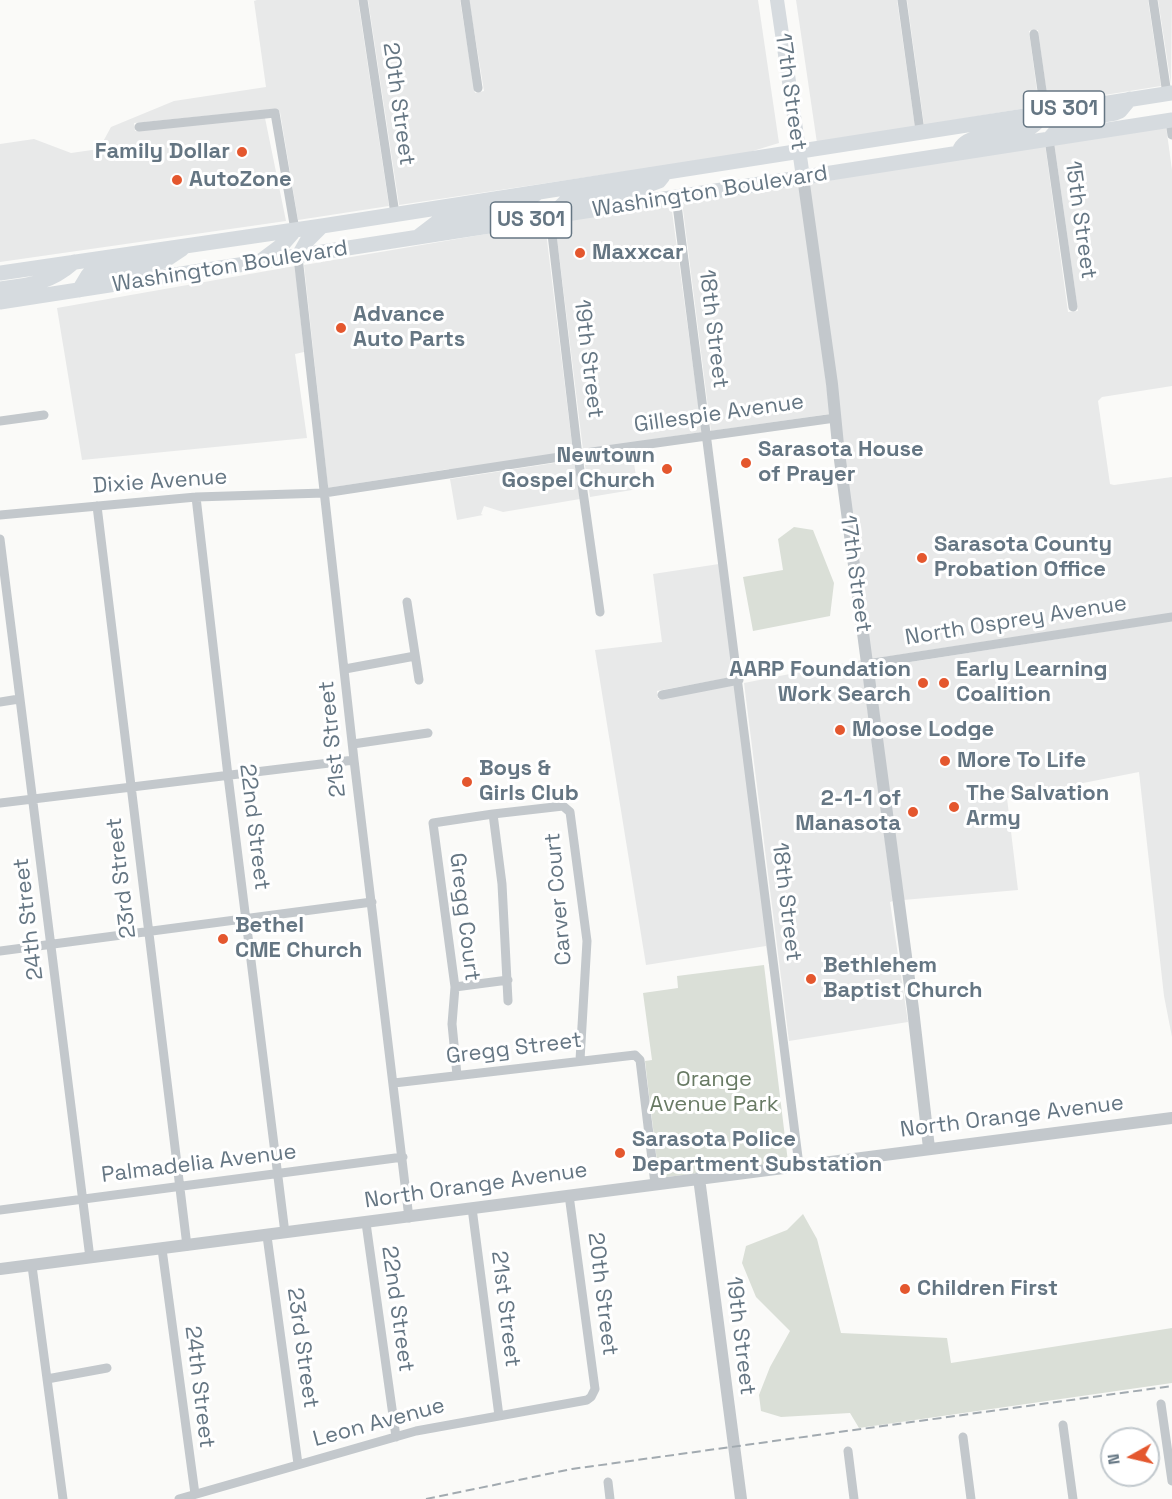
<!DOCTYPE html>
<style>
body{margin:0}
#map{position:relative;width:1172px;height:1499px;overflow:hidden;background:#fafaf8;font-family:"Space Grotesk",sans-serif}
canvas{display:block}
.north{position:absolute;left:1100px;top:1427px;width:60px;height:60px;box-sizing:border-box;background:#fff;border:2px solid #c1c8cd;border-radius:50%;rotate:262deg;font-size:16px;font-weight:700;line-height:24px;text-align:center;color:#657683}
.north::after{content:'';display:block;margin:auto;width:21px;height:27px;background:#e4572e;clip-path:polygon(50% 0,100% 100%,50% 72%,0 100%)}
</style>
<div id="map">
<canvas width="1172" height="1499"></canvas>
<div class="north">N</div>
</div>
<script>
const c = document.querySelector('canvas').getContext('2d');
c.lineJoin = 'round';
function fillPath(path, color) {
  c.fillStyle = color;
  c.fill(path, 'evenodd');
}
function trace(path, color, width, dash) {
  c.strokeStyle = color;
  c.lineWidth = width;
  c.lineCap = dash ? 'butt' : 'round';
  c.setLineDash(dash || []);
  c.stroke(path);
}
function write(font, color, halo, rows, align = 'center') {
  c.font = font + ' "Space Grotesk",sans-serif';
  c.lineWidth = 6;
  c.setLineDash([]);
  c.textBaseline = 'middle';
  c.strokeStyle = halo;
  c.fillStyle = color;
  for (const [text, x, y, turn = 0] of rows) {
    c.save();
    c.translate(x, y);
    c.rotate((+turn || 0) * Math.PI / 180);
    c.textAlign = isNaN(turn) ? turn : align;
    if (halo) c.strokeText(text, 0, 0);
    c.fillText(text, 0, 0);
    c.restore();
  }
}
fillPath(new Path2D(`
 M257,0H358L389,206L298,220L280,112L275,109L134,123L135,131L265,118L286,221L0,262V144L34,139L71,153L99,149L111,127L174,101L266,87L254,1Z
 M368,0H460L475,93L484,91L469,0H758L779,143L743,154L399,205Z
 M796,0H897L915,127L817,143Z
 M907,0H1148L1161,86L1048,104L1038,30L1029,31L1039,106L924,125Z
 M1158,0H1172L1171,84Z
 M1166,126L1172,170V386L1102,397L1098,401L1110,484L1114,485L1172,477V613L871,659L808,182L1045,144L1068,312L1078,311L1054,142Z
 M798,183L811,262L830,414L711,431L682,202Z
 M671,204L702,432L583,450L555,222Z
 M545,224L573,452L449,470V469L328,488L304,265Z
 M295,266L304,352L295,354L307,438L82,460L57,308Z
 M632,451L638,489L590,497L584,459Z
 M574,460L580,499L503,512L484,506L481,514L483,515L457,520L450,479Z
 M719,564L733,677L657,691L658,699L735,685L773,990L766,946L646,965L595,650L662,642L653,574Z
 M1172,621V1037L1164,996L1139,772L1007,798L1018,890L903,900L872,668Z
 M861,660L893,901L890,902L908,1022L789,1041L744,683Z`), '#e8e9e9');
fillPath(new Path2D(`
 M794,527L813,530L834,583L830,616L753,631L743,577L783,570L778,539Z
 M764,965L788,1162L659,1178L645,1061L652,1060L643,993L678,988L677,976Z
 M803,1214L817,1239L841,1333L947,1338L951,1363L1172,1328V1383L859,1428L850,1413L781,1417L761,1411L759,1395L770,1367L790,1331L756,1297L742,1263L746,1246L787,1230Z`), '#dadfd7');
trace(new Path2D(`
 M363,0L395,214
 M465,0L478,88
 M902,0L920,131
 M1153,0L1167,94
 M1034,34L1045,112
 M1170,121L1172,135
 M139,127L275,113L295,230
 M1049,139L1073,307
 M676,197L799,1165
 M550,217L578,456L600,612
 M298,257L354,760L409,1218
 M0,421L44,415
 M196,497L228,776L285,1233
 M97,506L187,1246
 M0,515L196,497L324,493L599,451L835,418
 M0,539L90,1258
 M407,602L419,680
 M867,664L1172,617
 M345,669L415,656
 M662,695L739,680
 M0,702L19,699
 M353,744L428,733
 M0,803L354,760
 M493,814L502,884L508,1001
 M0,951L372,902
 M455,987L508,980
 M457,1075L452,1024L455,987L433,823L493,814L563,806L570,812L587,941L580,1060
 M394,1083L635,1055L640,1060L655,1184
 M472,1208L499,1416
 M0,1210L403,1157
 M366,1223L396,1437
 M267,1236L298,1464
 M162,1249L195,1494
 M32,1266L63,1499
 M47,1379L107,1368
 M1161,1404L1172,1481
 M1063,1425L1073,1499
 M963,1437L971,1499
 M848,1451L854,1499
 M608,1482L610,1499
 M179,1499L416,1431L587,1400L591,1397L595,1389L569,1195`), '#c3c8cc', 9);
trace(new Path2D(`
 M803,177L832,384L838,445L913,1009L929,1148
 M699,1178L741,1499
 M0,1269L1172,1118`), '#c3c8cc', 12);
trace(new Path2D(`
 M777,0L803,177`), '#d6dbdf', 14);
trace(new Path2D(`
 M1049,139L1064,122L1115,113L1120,111L1130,99
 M959,153C962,131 1011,136 1028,129C1035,126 1040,119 1045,112
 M550,217L568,199L643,187L659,181L663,176
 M419,236L440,220L518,208L537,193
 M298,257L307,241L322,226
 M262,260L282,245L295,230
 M0,273L322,226L1172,93
 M0,289C31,285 50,283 74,262
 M79,290L88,275L164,261L182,249
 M0,302L1172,120`), '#d6dbdf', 15);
trace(new Path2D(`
 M426,1499L572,1469L1172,1386`), '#a2aab0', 2, [9, 4.5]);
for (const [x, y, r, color] of [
 [242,152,6,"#e4572e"],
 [177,180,6,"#e4572e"],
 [580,253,6,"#e4572e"],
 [341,328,6,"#e4572e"],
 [746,463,6,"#e4572e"],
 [667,469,6,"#e4572e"],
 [922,558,6,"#e4572e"],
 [923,683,6,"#e4572e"],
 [944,683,6,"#e4572e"],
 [840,730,6,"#e4572e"],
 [945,761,6,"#e4572e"],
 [467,782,6,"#e4572e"],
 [954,807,6,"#e4572e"],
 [913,812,6,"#e4572e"],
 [223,939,6,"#e4572e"],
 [811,979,6,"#e4572e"],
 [620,1153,6,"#e4572e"],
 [905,1289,6,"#e4572e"]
]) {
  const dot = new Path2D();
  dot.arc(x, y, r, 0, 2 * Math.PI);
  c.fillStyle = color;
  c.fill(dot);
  trace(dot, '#fff', 2);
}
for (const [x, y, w] of [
 [1064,109,81],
 [531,220,81]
]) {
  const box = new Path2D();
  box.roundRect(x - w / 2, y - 18, w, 36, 4.5);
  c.fillStyle = '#fff';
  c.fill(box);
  trace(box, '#657683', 1.5);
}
write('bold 21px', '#657683', null, [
 ["US 301",1064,109],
 ["US 301",531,220]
]);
write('22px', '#657683', '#fff', [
 ["17th Street",790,92,82],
 ["20th Street",398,104,82],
 ["Washington Boulevard",710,192,-9],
 ["15th Street",1080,220,82],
 ["Washington Boulevard",230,267,-9],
 ["18th Street",713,329,83],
 ["19th Street",588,359,83],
 ["Gillespie Avenue",719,414,-8],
 ["Dixie Avenue",160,482,-4],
 ["17th Street",855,574,82],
 ["North Osprey Avenue",1016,621,-9],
 ["21st Street",333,739,-96],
 ["22nd Street",254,827,83],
 ["23rd Street",122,878,-97],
 ["Carver Court",559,899,-95],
 ["18th Street",786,902,83],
 ["Gregg Court",464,917,83],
 ["24th Street",29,919,-97],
 ["Gregg Street",514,1049,-7],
 ["North Orange Avenue",1012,1117,-7],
 ["Palmadelia Avenue",199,1164,-7],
 ["North Orange Avenue",476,1186,-8],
 ["20th Street",602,1294,83],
 ["22nd Street",397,1309,82],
 ["21st Street",505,1309,83],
 ["19th Street",740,1336,83],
 ["23rd Street",302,1348,82],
 ["24th Street",199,1387,83],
 ["Leon Avenue",379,1423,-15]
]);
write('bold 22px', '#657683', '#fff', [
 ["Family Dollar",230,152,"right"],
 ["AutoZone",189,180],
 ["Maxxcar",592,253],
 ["Advance",353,315],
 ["Auto Parts",353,340],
 ["Sarasota House",758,450],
 ["of Prayer",758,475],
 ["Newtown",655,456,"right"],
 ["Gospel Church",655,481,"right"],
 ["Sarasota County",934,545],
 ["Probation Office",934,570],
 ["AARP Foundation",911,670,"right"],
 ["Work Search",911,695,"right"],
 ["Early Learning",956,670],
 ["Coalition",956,695],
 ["Moose Lodge",852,730],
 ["More To Life",957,761],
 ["Boys &",479,769],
 ["Girls Club",479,794],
 ["The Salvation",966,794],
 ["Army",966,819],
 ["2-1-1 of",901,799,"right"],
 ["Manasota",901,824,"right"],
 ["Bethel",235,926],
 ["CME Church",235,951],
 ["Bethlehem",823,966],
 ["Baptist Church",823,991],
 ["Sarasota Police",632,1140],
 ["Department Substation",632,1165],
 ["Children First",917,1289]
], 'left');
write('22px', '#687a64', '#fff', [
 ["Orange",714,1080],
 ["Avenue Park",714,1105]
]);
</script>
